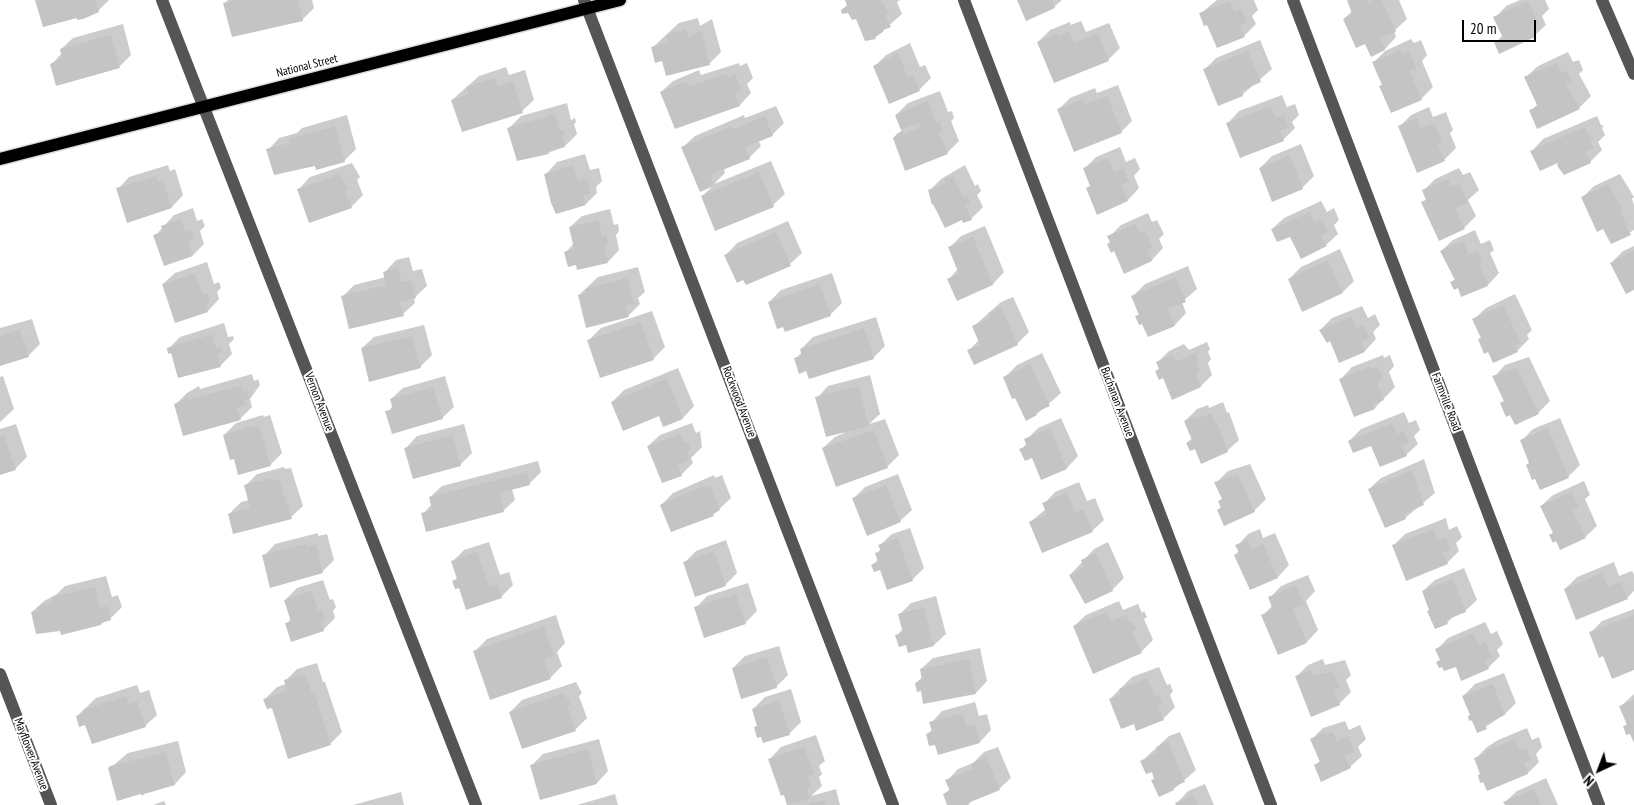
<!DOCTYPE html>
<style>
body{margin:0}
#map{position:relative;width:1634px;height:805px;overflow:hidden;background:#fff;font-family:"PT Sans Narrow",sans-serif}
canvas{display:block}
.north{position:absolute;left:1574px;top:745px;width:50px;height:50px;-webkit-text-stroke:4px #fff;paint-order:stroke;rotate:223deg;font-size:14px;font-weight:700;line-height:20px;text-align:center;color:#000}
.north::after{content:'';display:block;margin:auto;width:18px;height:22px;background:#000;clip-path:polygon(50% 0,100% 100%,50% 72%,0 100%)}
.scale{position:absolute;left:1462px;top:20px;width:74px;height:22px;box-sizing:border-box;border:2px solid #000;border-top:0;padding-left:6px;font-size:15px;line-height:18px;white-space:nowrap;color:#000;-webkit-text-stroke:4px #fff;paint-order:stroke}
</style>
<div id="map">
<canvas width="1634" height="805"></canvas>
<div class="north">N</div>
<div class="scale">20 m</div>
</div>
<script>
const c = document.querySelector('canvas').getContext('2d');
c.lineJoin = 'round';
function fillPath(path, color) {
  c.fillStyle = color;
  c.fill(path, 'evenodd');
}
function trace(path, color, width, dash) {
  c.strokeStyle = color;
  c.lineWidth = width;
  c.lineCap = dash ? 'butt' : 'round';
  c.setLineDash(dash || []);
  c.stroke(path);
}
function write(font, color, halo, rows, align = 'center') {
  c.font = font + ' "PT Sans Narrow",sans-serif';
  c.lineWidth = 4;
  c.setLineDash([]);
  c.textBaseline = 'middle';
  c.strokeStyle = halo;
  c.fillStyle = color;
  for (const [text, x, y, turn = 0] of rows) {
    c.save();
    c.translate(x, y);
    c.rotate((+turn || 0) * Math.PI / 180);
    c.textAlign = isNaN(turn) ? turn : align;
    if (halo) c.strokeText(text, 0, 0);
    c.fillText(text, 0, 0);
    c.restore();
  }
}
fillPath(new Path2D(`
 M36,0H109L98,11L78,17Z
 M228,0H312L314,8L302,20L224,4Z
 M847,0H900L897,2L902,14L875,38L857,17L849,11L842,10L848,4Z
 M1018,0H1062L1054,7Z
 M1217,0H1254L1258,10L1252,16L1256,24L1244,36L1208,23L1200,14Z
 M1348,0H1399L1407,19L1394,31L1396,37L1385,49L1371,55L1366,42L1344,19L1352,11Z
 M1520,0H1545L1549,9L1542,16L1546,25L1534,36L1495,43L1503,35L1495,18L1506,6Z
 M698,18L700,26L712,19L721,52L710,63L663,59L653,47L679,23Z
 M1081,21L1086,32L1109,23L1120,48L1108,60L1038,42L1050,30L1070,22L1071,25Z
 M123,24L131,55L120,66L51,65L62,53L61,49L73,38Z
 M1411,39L1414,43L1421,40L1427,55L1422,61L1433,87L1421,99L1380,86L1383,84L1374,62L1385,51Z
 M1260,40L1272,69L1242,95L1205,69L1216,58Z
 M910,43L920,67L925,65L931,78L919,90L874,67L886,55Z
 M1568,52L1573,62L1579,60L1583,70L1579,74L1591,96L1579,108L1531,110L1538,104L1526,77L1538,66Z
 M739,63L740,66L747,63L753,78L747,84L751,93L740,105L675,128L661,92L673,81L699,70L701,75Z
 M506,67L509,75L525,70L534,100L522,111L452,100L479,76Z
 M1118,85L1132,121L1121,132L1059,109L1070,98L1095,88L1097,93Z
 M940,91L948,112L952,111L954,118L951,121L959,141L947,153L894,138L902,130L896,115L908,103Z
 M1282,95L1287,107L1295,104L1299,115L1292,122L1295,128L1283,140L1228,123L1239,111Z
 M567,103L571,120L575,118L576,122L574,124L577,134L565,146L548,153L509,128L521,116Z
 M776,106L784,123L772,135L758,140L761,146L749,158L724,169L725,173L714,184L771,161L785,194L773,205L702,196L714,185L683,147L695,136L744,115L745,118Z
 M1429,107L1433,117L1446,112L1453,130L1450,133L1456,148L1444,160L1399,127L1411,115Z
 M347,115L356,149L344,161L316,165L268,150L279,138L297,133L302,128Z
 M1597,116L1601,125L1604,126L1602,128L1605,135L1598,142L1602,150L1590,162L1560,170L1558,161L1532,151L1543,139Z
 M1301,144L1314,176L1302,188L1260,168L1272,156Z
 M1120,147L1126,162L1135,158L1140,169L1134,176L1139,188L1128,200L1087,188L1091,185L1084,169L1096,157Z
 M585,154L590,170L599,168L602,181L596,187L597,193L586,204L546,174L557,162Z
 M352,163L360,177L357,180L363,195L351,207L299,189L310,177Z
 M168,165L170,171L175,169L183,195L172,207L128,221L118,189L129,177Z
 M965,165L975,186L978,184L981,191L977,195L983,207L971,219H963L929,191L941,179Z
 M1459,168L1463,175L1470,172L1479,190L1468,200L1476,216L1464,228L1423,202L1427,199L1423,191L1435,179Z
 M1620,174L1634,197L1632,199L1634,205V230L1611,243L1604,227L1582,198L1594,186Z
 M1321,201L1327,212L1334,208L1339,220L1334,225L1338,234L1326,245L1272,229L1284,218Z
 M193,208L197,221L202,219L205,226L200,231L204,244L193,255L155,236L174,215Z
 M610,209L614,225L618,224L619,231L616,235L619,250L608,262L577,264L566,252L574,243L570,227L582,216Z
 M1148,213L1152,222L1157,220L1164,234L1159,239L1163,248L1152,260L1125,272L1109,237L1121,225Z
 M788,221L802,253L790,264L726,255L737,243Z
 M985,226L1004,272L993,284L957,299L949,279L958,269L949,248L961,236Z
 M1475,230L1481,244L1490,240L1494,250L1490,253L1499,273L1488,285L1458,287L1452,282L1455,279L1441,251L1453,240Z
 M1634,246V288L1611,263L1623,251Z
 M1340,249L1354,281L1343,292L1289,279L1301,267Z
 M409,257L413,271L422,269L427,286L414,298L415,303L403,314L342,297L354,285L386,277L385,272L396,260Z
 M207,262L214,284L219,282L221,288L217,292L219,299L208,311L176,321L163,284L175,273Z
 M1188,266L1197,289L1182,302L1186,313L1175,325L1148,336L1143,322L1137,316L1140,313L1133,296L1145,284Z
 M638,267L645,292L638,298L640,304L628,316L579,295L598,277Z
 M832,273L842,303L831,314L785,330L769,302L781,290Z
 M1515,294L1532,330L1527,335L1529,339L1517,351H1489L1479,339L1482,337L1474,319L1486,308Z
 M1013,297L1029,332L1017,344L968,351L979,340L973,327L1001,302Z
 M1362,306L1368,318L1375,314L1380,325L1373,332L1376,339L1365,351L1331,340L1320,330L1332,318Z
 M652,311L665,347L653,359L589,340L601,328Z
 M876,317L885,346L873,358L807,370L796,358L802,352L801,349L813,337Z
 M32,319L40,344L28,356L0,364V328Z
 M224,323L228,337L233,336L234,339L229,344L232,354L220,366L172,352L168,349L180,337Z
 M424,325L432,355L420,367L362,348L374,337Z
 M1207,342L1210,349L1208,352L1211,359L1208,363L1212,375L1201,386L1173,398L1164,376L1157,371L1160,368L1158,362L1169,351L1184,344L1189,350Z
 M1042,353L1061,393L1037,414L1005,377L1017,365Z
 M1383,355L1384,358L1390,355L1394,366L1389,372L1395,387L1375,408L1355,415L1341,379L1352,367Z
 M1529,357L1550,401L1538,413H1511L1501,403L1505,400L1494,377L1505,365Z
 M678,368L694,406L683,418L664,426L660,415L612,402L624,390Z
 M252,374L254,381L258,379L260,385L250,399L252,407L240,419L175,405L187,393L199,386L200,389Z
 M870,375L880,414L869,424L885,419L899,455L887,467L823,448L835,437L844,433L817,398L828,386Z
 M3,376L14,409L0,422V377Z
 M445,376L454,407L442,418L387,412L393,406L391,399L403,388Z
 M1223,402L1227,413L1229,412L1239,440L1227,451L1195,447L1187,443L1192,438L1185,421L1197,409L1208,405L1209,408Z
 M1404,412L1409,423L1416,420L1420,430L1414,436L1418,444L1406,455L1372,444L1349,441L1361,429Z
 M263,415L264,417L270,415L282,453L270,465L235,457L224,435L236,423Z
 M1061,418L1078,456L1067,468L1042,478L1032,457L1021,450L1027,443L1026,440L1038,428Z
 M1560,418L1580,465L1568,477L1521,441L1533,429Z
 M692,423L696,433L700,431L702,447L691,458L693,463L681,475L648,446L660,435Z
 M16,424L27,457L15,469L0,474V429Z
 M464,424L472,453L460,465L406,448L417,436Z
 M1424,459L1435,493L1405,518L1369,489L1381,478Z
 M538,461L541,472L529,484L512,489L515,500L503,511L423,514L432,504L430,497L442,486Z
 M1250,464L1266,499L1254,511L1218,510L1222,506L1219,501L1223,498L1216,483L1228,471Z
 M284,467L285,469L291,468L303,506L291,517L229,514L241,502L249,500L245,486L257,474Z
 M898,474L912,510L900,521L854,498L865,487Z
 M714,475L715,478L722,475L731,498L714,514L672,530L661,505L673,493Z
 M1584,481L1590,495L1585,499L1597,526L1585,537L1557,539L1550,535L1554,532L1541,506L1553,495Z
 M1079,482L1087,501L1095,498L1104,520L1092,531L1030,522L1046,509L1044,504L1055,492Z
 M1446,518L1449,530L1457,526L1462,537L1456,543L1459,551L1447,563L1393,546L1405,534Z
 M910,528L924,568L912,580L872,565L879,559L877,553L881,549L880,545L892,534Z
 M1260,529L1263,538L1275,533L1289,565L1278,577L1251,589L1235,555L1239,551L1237,546L1248,534Z
 M318,533V536L327,534L334,560L322,572L264,556L275,544Z
 M726,540L737,573L725,585L684,563L696,551Z
 M489,542L500,575L509,572L513,585L501,597L454,581L458,577L452,562L464,550Z
 M1108,542L1124,578L1112,590L1070,575L1094,549Z
 M1614,562L1619,576L1632,571L1634,575V591L1627,598L1565,589L1577,577Z
 M1464,568L1477,600L1465,611L1455,615L1447,623L1430,610L1423,591L1435,580Z
 M1308,575L1315,591L1306,601L1318,630L1307,642L1279,654L1262,616L1273,605L1270,598L1281,586Z
 M106,576L112,597L118,595L122,607L110,619L101,624L61,629L32,612L44,601L57,594L65,586Z
 M323,580L330,600L333,599L336,607L333,611L335,618L323,630L286,624L291,619L285,600L297,588Z
 M748,583L757,611L745,623L696,608L707,596Z
 M936,596L946,634L934,645L906,644L897,635L903,629L899,615L911,603Z
 M1119,601L1123,610L1138,604L1142,613L1144,611L1147,617L1144,619L1153,640L1141,652L1074,626L1086,615Z
 M1634,609V669L1604,654L1590,633L1602,621Z
 M556,615L565,643L557,652L562,666L550,678L475,651L487,639Z
 M1485,622L1491,634L1497,631L1503,644L1497,650L1500,656L1488,668L1438,662L1441,659L1437,649L1448,638Z
 M779,646L788,675L776,687L733,668L745,656Z
 M980,648L987,681L976,693L922,690L916,683L923,676L921,669L933,658Z
 M1323,659L1325,665L1345,660L1351,675L1346,680L1351,692L1339,704L1296,677L1308,665Z
 M317,663L323,682H325L342,732L330,744L265,699L277,687L286,684L285,681L297,669Z
 M1159,667L1167,685L1170,684L1173,691L1170,695L1175,707L1163,719L1134,723L1110,699L1132,677Z
 M1504,673L1516,703L1505,714L1478,732L1469,716L1471,715L1463,696L1475,684Z
 M576,682L582,693L579,696L587,718L575,730L510,712L522,700Z
 M137,685L140,693L149,690L157,715L145,726L86,723L77,716L96,698Z
 M791,689L801,722L789,734L756,727L758,725L753,709L765,697Z
 M1634,694V740L1631,732L1624,727L1628,723L1621,706Z
 M975,702L979,716L987,714L991,730L980,742L938,753L936,743L927,734L933,729L931,723L942,711Z
 M1345,721L1349,730L1360,725L1366,739L1358,747L1362,756L1350,767L1315,765L1321,760L1312,739L1323,728Z
 M1527,728L1532,740L1539,737L1542,747L1536,754L1539,762L1528,773H1481L1475,759L1487,747L1498,740Z
 M1180,732L1196,770L1174,789L1153,780L1155,778L1152,770L1142,761L1169,736Z
 M816,735L825,761L819,766L822,774L819,777L822,786L811,796L836,789L840,805H787L788,803L770,759L781,747Z
 M599,739L608,771L597,783L540,798L532,765L543,754Z
 M178,741L186,772L175,784L144,792L109,769L128,753Z
 M998,747L1011,778L999,789L973,799L969,804L949,805L944,794L950,789L947,781L958,769L973,763L984,752Z
 M1546,778L1558,805H1506L1505,802L1517,791Z
 M1205,784L1214,805H1177V803L1188,791Z
 M401,792L404,805H353Z
 M615,794L618,805H577Z
 M164,801L166,805H153Z`), '#0003');
fillPath(new Path2D(`
 M35,0H96L99,12L83,19L77,20V18L43,27Z
 M235,0H298L303,21L232,37L223,3Z
 M845,0H880L889,12L885,14L891,27L883,30V32L875,37L876,39L865,41L856,19L852,20L848,13L842,14L841,10L847,6Z
 M1017,0H1052L1055,8L1026,21Z
 M1347,0H1368L1369,4L1374,2L1373,0H1382L1396,32L1380,38L1385,50L1371,57L1365,44L1356,48L1343,19L1352,14Z
 M1230,1L1234,11L1242,9L1247,23L1240,26L1245,37L1217,48L1207,25L1204,26L1199,13Z
 M1528,1L1538,22L1530,26L1535,37L1499,54L1494,42L1503,38L1493,17Z
 M686,29L688,37L701,30L710,65L666,76L662,61L655,63L651,47L668,42L666,35Z
 M1069,32L1074,43L1098,33L1109,61L1054,83L1037,42L1058,33L1059,36Z
 M111,35L120,68L56,86L50,64L62,58L60,49Z
 M1400,50L1402,54L1409,51L1416,68L1410,71L1422,100L1391,113L1379,86L1382,85L1372,62Z
 M1248,51L1261,82L1241,91L1243,96L1218,106L1203,69Z
 M898,53L908,78L913,76L920,91L889,104L873,66Z
 M1557,63L1561,73L1567,71L1572,82L1566,85L1580,109L1537,129L1529,110L1538,107L1524,77Z
 M727,74L729,77L735,74L742,91L735,94L740,106L675,129L660,92L687,81L689,86Z
 M495,78L498,86L513,81L523,113L462,132L451,100L469,94L466,87Z
 M1107,96L1122,133L1074,152L1057,109L1083,99L1085,104Z
 M928,101L936,123L940,122L943,131L939,133L948,154L905,171L893,138L898,133L903,131L904,134L921,127L919,123L901,130L895,115Z
 M1271,106L1276,118L1284,115L1286,122L1288,128L1280,131L1284,141L1240,158L1226,123Z
 M555,114L560,131L564,129L565,135H562L565,147L548,152L549,154L517,161L507,128Z
 M765,116L773,136L745,147L750,159L710,175L714,186L700,192L681,147L732,126L733,129Z
 M1417,118L1421,128L1434,123L1442,142L1438,144L1445,161L1417,173L1398,126Z
 M335,126L345,162L316,170L315,166L274,175L266,149L290,143L289,139Z
 M1585,127L1589,136L1591,135L1593,139L1590,140L1594,148L1586,152L1591,163L1564,175L1558,167L1557,164L1562,161L1540,171L1530,151Z
 M1290,155L1303,189L1272,202L1259,168Z
 M1108,158L1114,172L1123,169L1129,182L1121,185L1128,201L1097,215L1086,188L1090,186L1083,168Z
 M573,165L578,181L587,179L591,193L583,196L586,205L556,214L551,203L544,174Z
 M759,172L774,207L715,231L701,196Z
 M340,174L349,190L345,191L352,208L309,223L297,189Z
 M156,176L158,182L163,180L172,208L127,223L116,188Z
 M953,176L963,197L967,195L970,203L965,205L972,220L963,223L962,220L945,228L933,204L932,205L928,190L946,183L944,180Z
 M1448,179L1451,186L1459,183L1468,203L1455,208L1465,229L1439,241L1421,202L1426,200L1422,190Z
 M1608,184L1623,210L1620,211L1631,235L1611,244L1603,229L1597,232L1581,197Z
 M1310,212L1315,222L1322,219L1328,233L1321,236L1327,246L1301,259L1290,237L1277,242L1271,229Z
 M181,219L185,232L191,230L194,239L188,241L193,256L164,266L153,235L163,232L161,226Z
 M598,220L602,236H606L608,244L604,245L608,263L577,270L576,265L568,267L564,252L574,249L569,227Z
 M1136,224L1140,233L1145,231L1153,247L1147,250L1152,261L1124,274L1114,251L1111,253L1107,244L1110,242L1107,236Z
 M776,232L791,266L746,285L743,280L737,283L724,255Z
 M973,237L993,285L957,301L947,279L959,274L948,247Z
 M1463,241L1469,255L1478,251L1483,263L1479,264L1488,286L1461,297L1458,288L1454,290L1450,282L1455,280L1440,251Z
 M1634,250V290L1626,294L1610,263Z
 M1328,260L1343,293L1302,312L1288,279Z
 M398,268L401,282L411,280L416,298L400,302L404,316L349,329L341,296L386,285L383,272Z
 M195,273L203,295L207,293L210,301L206,303L208,312L175,323L162,284Z
 M1176,277L1186,302L1168,309L1175,326L1148,337L1142,324L1139,325L1135,316L1139,315L1131,296Z
 M627,278L634,304L626,306L629,317L586,328L578,295L586,293L585,289Z
 M820,284L831,316L785,332L783,327L777,329L768,302Z
 M1503,305L1521,343L1515,345L1518,352L1493,363L1488,352L1484,354L1478,339L1481,338L1472,319Z
 M1001,307L1018,345L974,365L967,350L980,345L972,326L990,318L988,313Z
 M1351,317L1356,329L1364,325L1369,338L1361,341L1365,352L1339,363L1330,341L1327,343L1319,330Z
 M641,322L654,360L600,378L587,340Z
 M864,328L874,359L809,379L806,371L799,374L794,358L802,356L800,349Z
 M20,330L29,357L0,366V336Z
 M212,334L216,348L221,347L223,352L217,354L221,367L178,378L171,353L168,354L167,348Z
 M412,336L421,368L369,382L361,348Z
 M1196,353L1199,362L1196,363L1200,372L1196,374L1201,387L1172,400L1163,378L1159,380L1155,371L1159,369L1156,362L1172,355L1177,361Z
 M1030,364L1050,406L1036,412L1037,415L1026,421L1015,398L1012,399L1003,377Z
 M1371,366L1372,369L1378,366L1383,379L1377,382L1384,400L1373,404L1375,409L1354,417L1339,379Z
 M1517,368L1539,414L1515,425L1510,415L1506,417L1500,403L1504,401L1492,376Z
 M667,378L683,419L663,427L659,416L623,431L611,402Z
 M241,385L243,392L247,390L249,398L244,400L246,405L237,408L241,420L183,436L174,404L188,397V400Z
 M859,386L869,426L826,437L815,397Z
 M433,387L443,419L392,434L385,411L393,410L390,399Z
 M1211,413L1215,423L1217,422L1228,452L1201,464L1195,449L1190,451L1186,443L1192,440L1184,421L1196,416L1197,419Z
 M1392,423L1397,434L1404,431L1409,443L1402,446L1407,456L1380,467L1371,446L1353,453L1348,441Z
 M251,426L252,428L259,426L271,466L238,475L234,459L230,460L223,435Z
 M1050,428L1067,469L1041,480L1032,458L1025,461L1019,449L1027,446L1024,439Z
 M1548,428L1569,478L1540,490L1535,479L1532,480L1526,465L1529,463L1520,440Z
 M874,430L888,468L836,487L822,448Z
 M680,434L684,443L688,442L691,450L687,451L690,460L678,465L682,476L662,483L647,446Z
 M4,435L16,470L0,475V436Z
 M452,435L461,466L413,479L404,448Z
 M1412,470L1424,505L1404,514L1406,519L1385,528L1368,489Z
 M527,472L530,485L499,493L504,512L426,532L421,513L432,510L429,497Z
 M1238,475L1255,512L1224,526L1217,510L1221,508L1218,501L1222,499L1214,482Z
 M272,478L273,480L279,479L292,519L233,534L228,514L250,508L244,485Z
 M886,485L901,522L867,536L852,498Z
 M702,486L703,488L710,486L720,510L713,514L714,516L671,532L660,505Z
 M1572,492L1579,508L1573,510L1586,538L1560,550L1556,541L1553,543L1549,535L1553,533L1540,506Z
 M1067,493L1075,512L1083,509L1093,532L1042,553L1029,522L1047,514L1042,503Z
 M1434,529L1437,541L1446,537L1451,550L1443,553L1448,564L1406,581L1392,545Z
 M898,538L913,581L887,590L880,570L874,572L871,565L878,562L875,553L881,551L878,545Z
 M1248,540L1252,549L1263,544L1278,578L1250,590L1234,555L1239,553L1235,545Z
 M306,544L307,547L316,545L323,573L270,588L262,555Z
 M714,551L726,586L695,597L683,562Z
 M477,552L489,586L497,583L502,598L466,610L459,588L455,589L452,581L457,579L451,561Z
 M1096,553L1113,591L1085,604L1069,575L1084,567L1081,560Z
 M1602,573L1608,587L1621,582L1628,599L1576,620L1564,589Z
 M1453,579L1466,612L1446,620L1448,624L1435,629L1427,611L1429,610L1422,591Z
 M1296,585L1304,604L1293,609L1307,643L1278,655L1261,615L1273,610L1268,597Z
 M95,587L100,608L107,606L111,620L101,623V625L61,635L60,631L36,634L31,612L38,610L37,607L53,603L52,597Z
 M312,591L318,611L322,610L325,620L321,621L324,631L291,642L285,623L291,622L284,600Z
 M736,594L746,624L704,638L694,607Z
 M924,607L934,646L908,653L906,645L899,647L895,635L903,633L898,614Z
 M1107,612L1111,621L1126,615L1130,623L1133,622L1136,629L1132,631L1142,653L1093,674L1073,626Z
 M1634,615V670L1612,679L1603,656L1599,658L1589,632Z
 M544,626L554,656L544,659L551,679L490,700L473,651Z
 M1473,633L1479,645L1485,642L1492,657L1485,660L1489,669L1461,681L1456,667L1444,671L1442,667L1439,668L1436,662L1440,660L1435,649Z
 M767,657L777,688L741,699L732,668Z
 M969,659L976,694L923,704L921,691L917,692L915,683L922,680L920,669Z
 M1311,670L1313,676L1333,671L1340,688L1334,690L1340,705L1311,717L1295,676Z
 M305,674L312,693L314,692L331,745L288,759L272,708L267,709L263,699L287,691L284,680Z
 M1147,678L1155,696L1158,694L1162,704L1158,706L1164,720L1136,731L1134,724L1121,729L1109,699L1121,694L1119,689Z
 M1493,684L1505,715L1485,724L1487,729L1477,733L1472,720L1469,721L1468,716L1470,715L1462,696Z
 M564,693L571,705L567,707L576,731L522,749L509,712Z
 M126,696L129,704L137,701L146,727L92,744L85,725L79,727L76,716L84,713L83,710Z
 M779,700L790,735L763,743L761,737L757,738L754,727L757,726L752,709Z
 M1634,700V743L1630,734L1626,735L1623,726L1627,725L1619,706Z
 M963,713L967,727L975,725L980,743L938,755L935,745L929,746L926,734L932,732L929,722Z
 M1325,732L1326,734L1333,732L1337,741L1348,736L1355,752L1345,756L1351,768L1321,782L1314,765L1320,762L1310,739Z
 M1515,739L1520,751L1527,748L1531,760L1524,763L1528,774L1487,791L1483,782L1480,783L1478,775L1480,774L1474,758L1486,754L1485,751Z
 M1168,742L1185,782L1173,787L1174,790L1159,797L1151,780L1154,779L1152,772L1146,774L1140,761L1158,753L1156,747Z
 M804,746L814,774L807,776L811,787L807,788L810,799L787,805L784,795L781,796L768,759Z
 M588,749L597,784L540,800L530,765Z
 M166,752L175,785L144,794L142,796L141,794L117,801L108,768L110,766Z
 M986,757L1000,790L968,803L969,805H947L943,794L950,791L945,780L973,769L971,764Z
 M1534,789L1541,805H1505L1503,802Z
 M1193,795L1198,805H1176L1175,803Z
 M824,800L826,805H809V804Z`), '#c4c4c4');
const major = new Path2D(`
 M0,159L620,0`);
trace(major, '#dbdbdb', 15);
trace(new Path2D(`
 M162,0L476,805
 M584,0L893,805
 M964,0L1271,805
 M1293,0L1599,805
 M1602,0L1634,74
 M0,674L51,805`), '#555', 12);
trace(major, '#000', 12);
write('12px', '#000', '#fff', [
 ["National Street",307,66,-14],
 ["Vernon Avenue",319,402,69],
 ["Rockwood Avenue",739,402,69],
 ["Buchanan Avenue",1117,402,69],
 ["Farmville Road",1446,402,69],
 ["Mayflower Avenue",31,754,69]
]);
</script>
